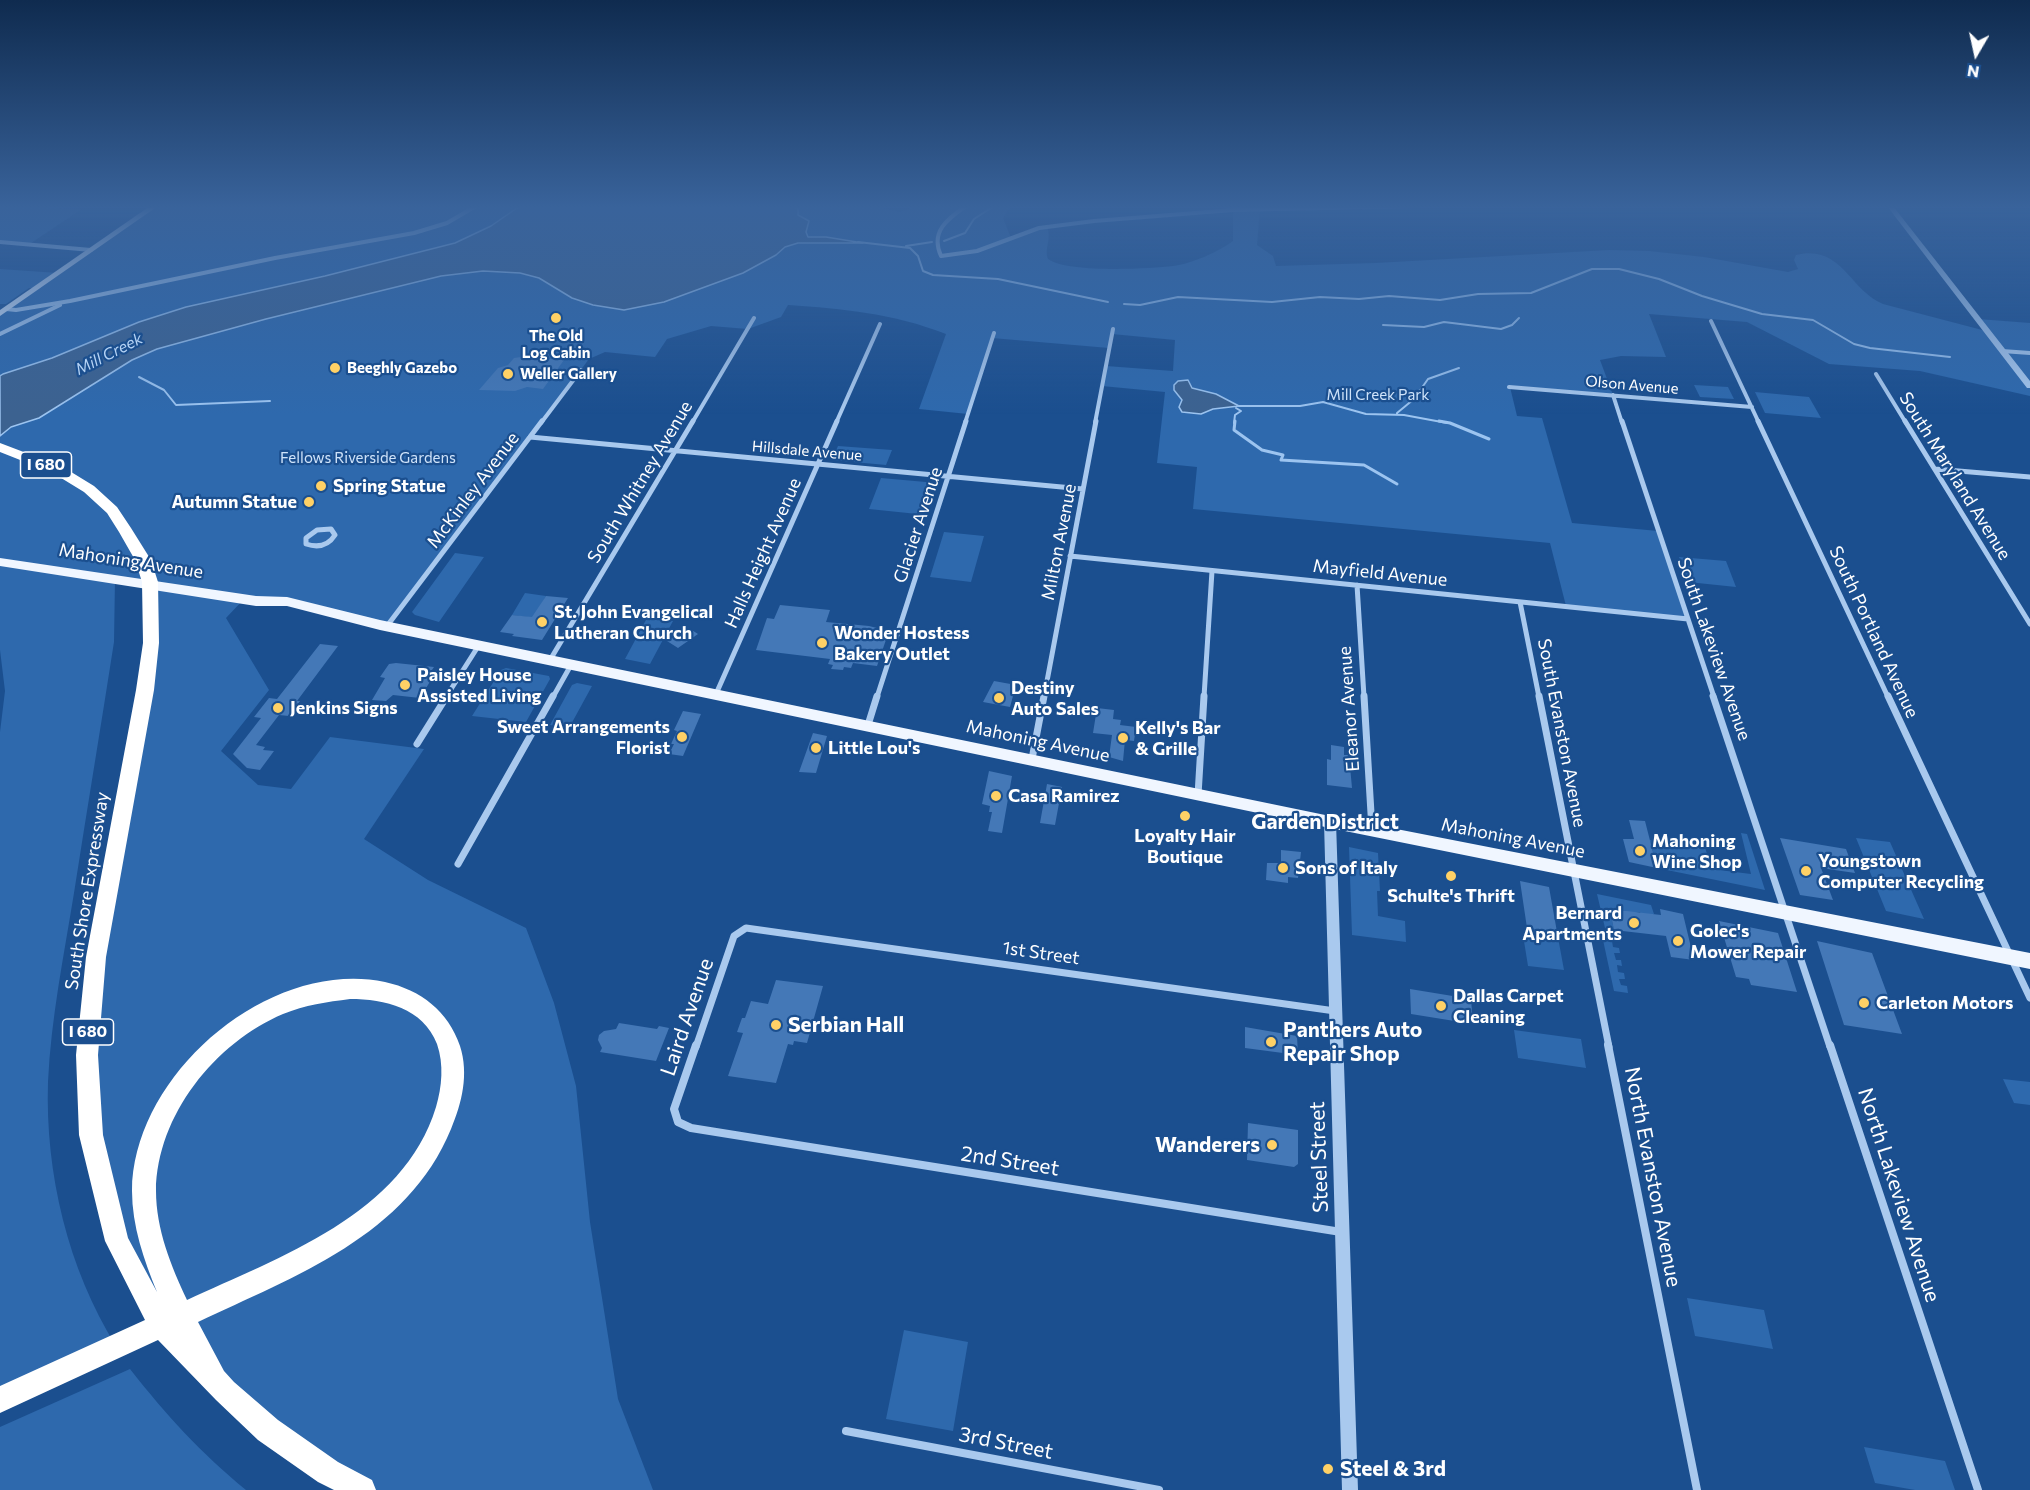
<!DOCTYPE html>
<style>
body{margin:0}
#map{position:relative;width:2030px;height:1490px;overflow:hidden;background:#1b4f8f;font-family:Commissioner,sans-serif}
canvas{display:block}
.north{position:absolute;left:1946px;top:24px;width:60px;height:60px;-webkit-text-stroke:4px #1b4f8f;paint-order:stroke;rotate:189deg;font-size:16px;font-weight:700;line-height:24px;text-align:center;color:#fff}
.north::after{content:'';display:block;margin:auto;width:21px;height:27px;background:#fff;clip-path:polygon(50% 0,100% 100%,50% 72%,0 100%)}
</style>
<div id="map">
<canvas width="2030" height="1490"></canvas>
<div class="north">N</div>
</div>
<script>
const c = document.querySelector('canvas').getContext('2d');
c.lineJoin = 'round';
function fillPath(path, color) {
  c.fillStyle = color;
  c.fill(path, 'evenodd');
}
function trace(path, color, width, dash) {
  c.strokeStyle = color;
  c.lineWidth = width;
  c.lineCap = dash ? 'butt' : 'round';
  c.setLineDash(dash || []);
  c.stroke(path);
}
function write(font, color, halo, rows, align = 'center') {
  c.font = font + ' Commissioner,sans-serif';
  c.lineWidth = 4.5;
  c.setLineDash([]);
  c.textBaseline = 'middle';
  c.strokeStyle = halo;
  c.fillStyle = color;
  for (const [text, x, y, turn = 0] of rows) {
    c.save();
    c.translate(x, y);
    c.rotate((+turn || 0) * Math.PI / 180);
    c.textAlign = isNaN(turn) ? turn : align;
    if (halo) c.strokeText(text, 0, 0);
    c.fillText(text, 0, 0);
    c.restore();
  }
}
fillPath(new Path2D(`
 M0,206L82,209L28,245L0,242Z
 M154,206H875L900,212L917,206H1011L1003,218L1011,238L1047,226C1052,240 1044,248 1048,259C1066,273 1148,269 1173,266C1191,264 1218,252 1233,241V210L1260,209L1257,245L1273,256L1276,266L1376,263L1609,250L1649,251L1704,257L1788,272L1798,269L1794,260L1796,255C1842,244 1849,290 1883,304L1986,331L1978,319L2030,323V396L1920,371L1829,364L1747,322L1649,314L1666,357L1621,356L1600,360L1613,395L1510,387L1517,416L1542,418L1572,523L1658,531L1688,619L1566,606L1550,543L1193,509L1197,467L1157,463L1165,392L1102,386L1106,366L1173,371L1175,340L1112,334L1109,348L992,338L968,414L919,409L946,334C892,313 844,309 788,305L781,317L748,329L711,326L667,339L655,357L605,352L589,359L387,626L342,613L244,599L226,618L269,690L221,751L258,785L291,789L330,737L424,749L364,839L428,880L526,928L554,1003L576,1086L590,1222L618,1399L653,1490H362L225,1391L117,1241L87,1055L134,754L150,584L115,579L114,642C101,726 87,809 74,893C64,955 51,1018 48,1082C45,1173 68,1269 116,1346L0,1400V732L5,691L0,650V314L35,288H29L6,304H0V269L58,273Z
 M1694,385L1728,387L1734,399L1700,397Z
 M1755,392L1809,397L1821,418L1765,413Z
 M838,446L892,450L886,465L832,460Z
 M881,478L937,483L927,515L869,509Z
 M944,532L984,536L971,582L930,577Z
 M455,553L484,557L439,622L415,615L412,612Z
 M1679,557L1726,561L1736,587L1688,582Z
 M525,593L546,596L527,629L528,617L512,615Z
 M647,618L673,621L650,664L625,659Z
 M506,668L549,676L550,679L526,722L472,716L501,670Z
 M577,683L592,686L569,728L550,725L572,685Z
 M1741,833L1747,834L1765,890L1657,868L1650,840L1705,847L1711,869L1751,874Z
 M1856,838L1890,842L1924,919L1886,911Z
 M1349,847L1378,853L1380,891H1377L1378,916L1405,921L1406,942L1352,935Z
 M1597,894L1651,905L1654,914L1641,915L1640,912L1627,913L1626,911L1618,910V912L1610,911L1614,930L1605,928Z
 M1527,928L1557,932L1564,970L1528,966L1523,935L1528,936Z
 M1603,940L1612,941L1613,947L1619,948L1620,953H1614L1616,960H1621L1622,966L1617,965L1618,972L1624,973L1625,979H1619L1621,985L1627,986L1628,993L1614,991Z
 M1514,1030L1581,1039L1586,1068L1518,1058Z
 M2003,1079L2030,1082V1105L2014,1103Z
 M1687,1298L1764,1310L1773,1349L1695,1336Z
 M904,1330L968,1342L953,1431L886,1419Z
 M130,1369C167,1416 200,1452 246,1490H0V1427Z
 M1864,1447L1945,1461L1955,1490H1915L1875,1483Z`), '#2e69ad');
const water = new Path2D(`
 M520,206H795L798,210V215L809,221L806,232L808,237H826L863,243H798L785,247L776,255L743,273L664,302L624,310L593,305L572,298L539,278L520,273L483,271L441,276L266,319L157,349L132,360L39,418L11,427L0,436V376L3,374L52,358L139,322L186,307L325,276L455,243L491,226Z
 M1188,380L1192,388L1216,394L1239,406L1213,409L1201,414L1182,412L1179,407L1182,400L1174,390V385L1178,381Z`);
fillPath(water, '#3c6290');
trace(water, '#9cc4f0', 1.5);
trace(new Path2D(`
 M944,241L965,233L974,219L994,206
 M858,242L910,248L918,256L923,271L933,275L998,279L1108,302
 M906,246L932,242
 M1124,304L1140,305L1178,297L1272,302L1320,297L1359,299L1389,296L1440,300L1478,294L1531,293L1592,269H1619L1659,279L1702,296L1762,314L1813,320L1854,344L1870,348L1950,357
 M1383,325L1424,327L1444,322L1501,329L1512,325L1519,318
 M139,377L164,390L176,405L270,401
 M1239,406H1300L1323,402L1366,414L1404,415L1447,423
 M1397,413L1414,399L1428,379L1459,368
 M1234,423L1235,415L1241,411L1236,408`), '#9cc4f0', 2);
trace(new Path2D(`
 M1235,421L1234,430L1262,450L1283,455L1281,460L1364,465L1397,484
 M1439,421L1450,423L1489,439`), '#9cc4f0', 3);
fillPath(new Path2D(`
 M521,357L564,360L543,389L527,387L515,391L479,390L498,368L508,365L514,358Z
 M546,596L568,598L542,640L512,636L514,634L500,632L512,615L532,617Z
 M780,605L830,610L826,622L869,626L889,631L877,666L853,663L851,668L844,667L843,670L831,669L833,665L828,664L830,659L756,650L767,618L774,619Z
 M687,627L698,634L678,648L667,641Z
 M320,644L338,646L297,701H300L289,716L279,715L256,745L265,747L263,750L274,751L260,770L247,768L233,754L261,718L254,717L269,698L277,699Z
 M396,663L434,667L432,670H437L420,698L393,695L386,701L372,700L385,678L380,677L389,664Z
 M994,681L1016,685L1010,707L983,702Z
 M1097,708L1114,710L1113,719L1121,720L1120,725L1136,727L1134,741L1125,740L1123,761L1109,757L1112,735L1093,733Z
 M683,711L701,714L683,756L669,754L674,744H671L677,731L674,730Z
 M813,733L827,736L816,773L799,772Z
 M1331,745L1344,747V755H1349L1352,788L1327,785V759L1331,760Z
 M989,771L1012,776L1002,833L988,831L992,812H989L990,806L982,804Z
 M1047,784L1062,787L1055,825L1040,823Z
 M1629,820L1645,821L1657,868L1629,862L1623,839H1634Z
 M1780,838L1846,849L1855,873L1821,868L1833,900L1800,895Z
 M1281,850L1301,852L1298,878L1288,877V883L1266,880L1267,863H1281Z
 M1520,881L1549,887L1557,932L1527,928Z
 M1660,909L1683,914L1694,960L1671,957L1666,936L1614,930L1610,911L1618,912V910L1661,915Z
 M1719,921L1778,933L1797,992L1751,985L1749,979L1736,977Z
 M1817,941L1872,953L1902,1034L1844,1025Z
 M776,980L823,986L807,1043L794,1041L793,1045L788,1044L776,1083L728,1076L743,1033L737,1032L742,1018H745L751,1001L768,1004Z
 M1410,989L1471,999L1473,1024L1411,1014Z
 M619,1023L657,1029L659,1026L669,1028L656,1061L600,1052L602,1048L598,1040L599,1035L604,1031L616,1029Z
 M1245,1027L1297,1036L1298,1055L1245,1048Z
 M1248,1123L1298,1130V1164L1294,1167L1247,1160Z`), '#4478b7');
trace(new Path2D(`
 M0,334L60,305`), '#a9c9ee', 4);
trace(new Path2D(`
 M966,206C947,219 930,232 941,256L977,251L1039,228L1094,221L1233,210L1417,206
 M0,242L91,250
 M6,309L16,310L70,301L275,258L414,233L447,223L476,206
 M1711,321L1759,423
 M2002,351L2030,353
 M1876,374L1906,423
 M1509,387L1752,407
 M1613,395L1622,423
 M541,423L581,370
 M692,423L754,318
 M836,423L880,324
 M965,423L994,333
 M1095,423L1113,329`), '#a9c9ee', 4);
trace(new Path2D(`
 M1622,421L1714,697
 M1758,421L1888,697
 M1905,421L2030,624
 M530,437L1083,489
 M1935,469L2030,477
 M331,529L335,535C328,546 318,548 306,544V538L317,530Z
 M1070,556L1688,619
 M1357,585L1364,697
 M1520,602L1539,697
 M387,626L542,421
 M550,660L693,421
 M716,694L837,421
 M446,697L479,645
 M553,697L571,665
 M877,697L966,421
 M1044,697L1096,421
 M1204,697L1212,571`), '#a9c9ee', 5);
trace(new Path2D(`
 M1364,696L1372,830
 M1539,696L1609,1047
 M1713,696L1830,1047
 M1888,696L2030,998
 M868,725L877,696
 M417,744L447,696
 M1032,759L1044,696
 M1198,795L1204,696
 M458,864L553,696
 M696,1047L734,936L746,928L1335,1011`), '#a9c9ee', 7);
trace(new Path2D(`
 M696,1045L674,1109L678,1122L691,1128L1341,1232
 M1608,1045L1697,1490
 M1830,1045L1978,1490
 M846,1431L1159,1490`), '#a9c9ee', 8);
fillPath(new Path2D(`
 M1887,206H1893L2030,381V388H2027Z
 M1330,818L1334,819L1336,822L1358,1490H1342L1324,822L1326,819Z`), '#a9c9ee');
fillPath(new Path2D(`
 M150,206H158L0,316V310Z`), '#d6e6fa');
fillPath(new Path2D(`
 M0,558L256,596L287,597L380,620L1330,816L2030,953V969L1330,828L380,630L287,606H256L0,566Z`), '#f0f6ff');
fillPath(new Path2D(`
 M0,443L63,467L94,486L117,507L131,528L151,560L158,582L159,643L154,690L106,957L98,1055L103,1135L128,1238L157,1292C144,1260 132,1226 132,1191C133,1074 269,958 385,982C421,990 448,1011 460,1046C469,1074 462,1103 451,1129C407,1236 295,1276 198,1322L224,1371L234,1382L278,1420L338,1462L372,1480L376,1490H334L318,1482L258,1440L216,1400L158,1340L0,1413V1386L145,1320L105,1241L79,1135L76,1055L86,957L136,690L143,643L142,582L135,560L119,532L107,513L84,492L53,473L0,452ZM350,999C385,999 423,1008 437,1044C444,1064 442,1087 436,1107C403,1215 279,1257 187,1300C171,1266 156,1229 156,1191C157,1115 215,1043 283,1014C305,1005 327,1002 350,999Z`), '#fff');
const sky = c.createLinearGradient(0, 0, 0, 414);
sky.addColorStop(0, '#0f2b4f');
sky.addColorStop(0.5, '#39639b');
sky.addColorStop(1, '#39639b00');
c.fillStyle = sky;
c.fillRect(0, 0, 2030, 414);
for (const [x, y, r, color] of [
 [556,318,6,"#ffd166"],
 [335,368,6,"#ffd166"],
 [508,374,6,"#ffd166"],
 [321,486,6,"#ffd166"],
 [309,502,6,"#ffd166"],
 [542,622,6,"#ffd166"],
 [822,643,6,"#ffd166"],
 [405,685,6,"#ffd166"],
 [999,698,6,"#ffd166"],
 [278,708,6,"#ffd166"],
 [682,737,6,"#ffd166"],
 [1123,738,6,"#ffd166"],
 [816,748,6,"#ffd166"],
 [996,796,6,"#ffd166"],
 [1185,816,6,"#ffd166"],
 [1640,851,6,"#ffd166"],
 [1283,868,6,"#ffd166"],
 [1806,871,6,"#ffd166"],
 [1451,876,6,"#ffd166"],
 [1634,923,6,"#ffd166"],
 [1678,941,6,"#ffd166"],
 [1864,1003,6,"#ffd166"],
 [1441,1006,6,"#ffd166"],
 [776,1025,6,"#ffd166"],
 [1271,1042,6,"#ffd166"],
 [1272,1145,6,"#ffd166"],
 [1328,1469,6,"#ffd166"]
]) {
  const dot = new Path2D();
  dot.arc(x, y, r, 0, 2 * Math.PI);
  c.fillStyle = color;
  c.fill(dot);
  trace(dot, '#1b4f8f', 2);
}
write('bold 15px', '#fff', '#1b4f8f', [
 ["The Old",556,336,"center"],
 ["Log Cabin",556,353,"center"],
 ["Beeghly Gazebo",347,368],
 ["Weller Gallery",520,374]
], 'left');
write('15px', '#fff', '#1b4f8f', [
 ["Olson Avenue",1632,385,5],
 ["Hillsdale Avenue",807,451,5]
]);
write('15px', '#cfe3fa', '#1b4f8f', [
 ["Mill Creek Park",1378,395],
 ["Fellows Riverside Gardens",368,458]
]);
write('italic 16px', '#b5d3f5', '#1b4f8f', [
 ["Mill Creek",109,354,-27]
]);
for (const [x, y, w] of [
 [46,465,51],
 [88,1032,51]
]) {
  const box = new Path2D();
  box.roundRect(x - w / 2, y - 13, w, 26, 4.5);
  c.fillStyle = '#1b4f8f';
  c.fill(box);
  trace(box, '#fff', 1.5);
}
write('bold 16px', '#fff', null, [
 ["I 680",46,465],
 ["I 680",88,1032]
]);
write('18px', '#fff', '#1b4f8f', [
 ["South Maryland Avenue",1955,476,58],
 ["South Whitney Avenue",640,482,-59],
 ["McKinley Avenue",473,490,-53],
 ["Glacier Avenue",918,525,-72],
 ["Milton Avenue",1059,542,-79],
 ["Halls Height Avenue",763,553,-66],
 ["Mahoning Avenue",131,561,9],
 ["Mayfield Avenue",1380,573,6],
 ["South Portland Avenue",1874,632,65],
 ["South Lakeview Avenue",1714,649,71],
 ["Eleanor Avenue",1349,709,-94],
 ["South Evanston Avenue",1562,733,79],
 ["Mahoning Avenue",1038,741,12],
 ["Mahoning Avenue",1513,838,11],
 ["South Shore Expressway",87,891,-81],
 ["1st Street",1041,953,8]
]);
write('bold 18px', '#fff', '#1b4f8f', [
 ["Spring Statue",333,486],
 ["Autumn Statue",297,502,"right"],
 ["St. John Evangelical",554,612],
 ["Lutheran Church",554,633],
 ["Wonder Hostess",834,633],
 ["Bakery Outlet",834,654],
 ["Paisley House",417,675],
 ["Assisted Living",417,696],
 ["Destiny",1011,688],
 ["Auto Sales",1011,709],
 ["Jenkins Signs",290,708],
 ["Sweet Arrangements",670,727,"right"],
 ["Florist",670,748,"right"],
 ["Kelly's Bar",1135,728],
 ["& Grille",1135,749],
 ["Little Lou's",828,748],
 ["Casa Ramirez",1008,796],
 ["Loyalty Hair",1185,836,"center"],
 ["Boutique",1185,857,"center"],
 ["Mahoning",1652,841],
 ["Wine Shop",1652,862],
 ["Youngstown",1818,861],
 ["Computer Recycling",1818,882],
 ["Sons of Italy",1295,868],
 ["Schulte's Thrift",1451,896,"center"],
 ["Bernard",1622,913,"right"],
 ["Apartments",1622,934,"right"],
 ["Golec's",1690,931],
 ["Mower Repair",1690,952],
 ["Dallas Carpet",1453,996],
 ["Cleaning",1453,1017],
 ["Carleton Motors",1876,1003]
], 'left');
write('bold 21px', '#fff', '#1b4f8f', [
 ["Garden District",1325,822]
]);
write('21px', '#fff', '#1b4f8f', [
 ["Laird Avenue",687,1017,-71],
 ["Steel Street",1319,1157,-92],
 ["2nd Street",1010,1161,9],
 ["North Evanston Avenue",1653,1177,79],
 ["North Lakeview Avenue",1899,1195,72],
 ["3rd Street",1006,1443,11]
]);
write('bold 21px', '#fff', '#1b4f8f', [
 ["Serbian Hall",788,1025],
 ["Panthers Auto",1283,1030],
 ["Repair Shop",1283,1054],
 ["Wanderers",1260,1145,"right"],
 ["Steel & 3rd",1340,1469]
], 'left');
</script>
